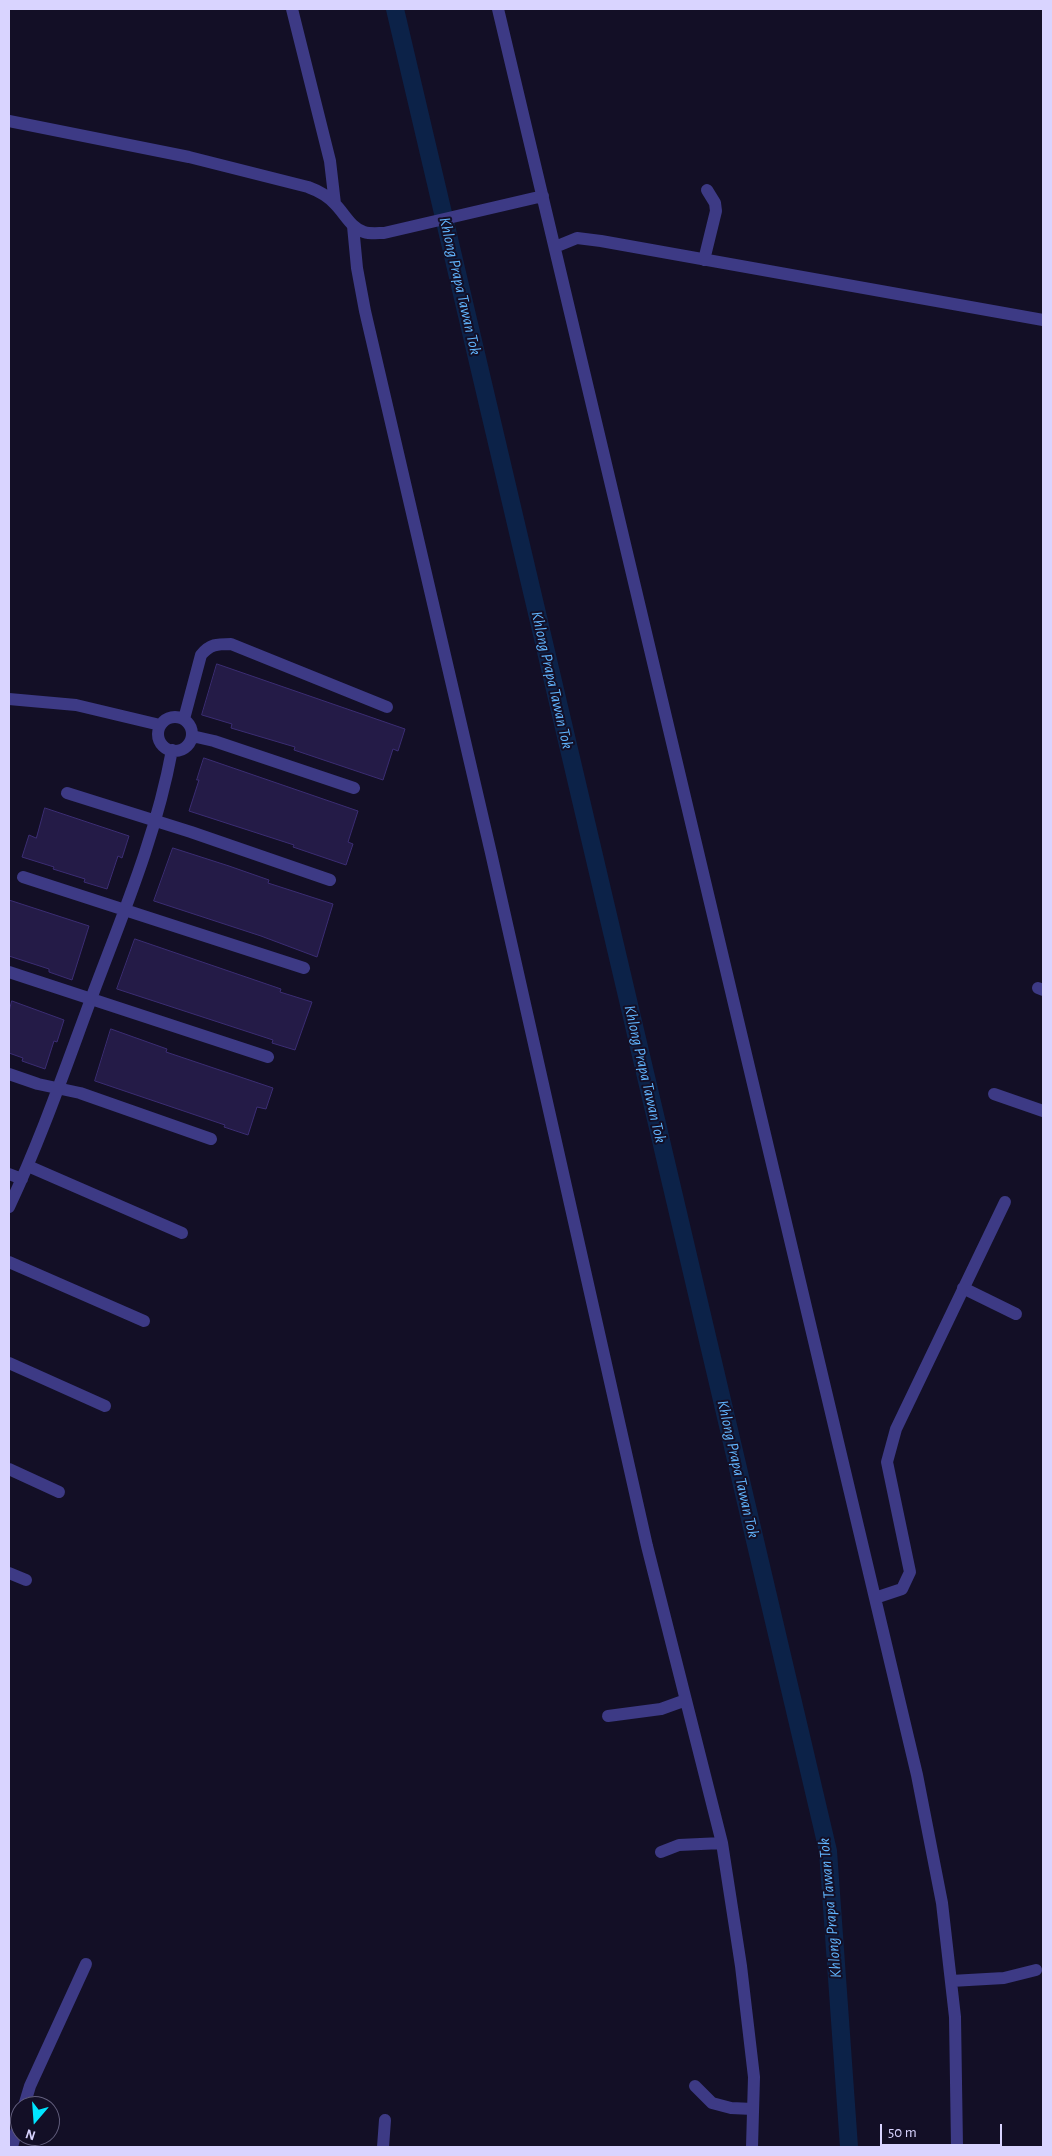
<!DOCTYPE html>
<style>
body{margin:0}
#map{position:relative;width:1052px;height:2156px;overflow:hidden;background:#130f26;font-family:"Alegreya Sans",sans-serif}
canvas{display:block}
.frame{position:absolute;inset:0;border:10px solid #d9d4ff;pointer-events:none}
.north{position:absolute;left:10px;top:2096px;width:50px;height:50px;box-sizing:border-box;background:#130f26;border:1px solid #625e7d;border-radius:50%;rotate:198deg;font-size:14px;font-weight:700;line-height:20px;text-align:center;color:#d9d4ff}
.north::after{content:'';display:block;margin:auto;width:18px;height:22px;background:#00e5ff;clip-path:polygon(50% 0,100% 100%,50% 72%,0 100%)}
.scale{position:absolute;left:880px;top:2124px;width:122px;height:22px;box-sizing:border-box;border:2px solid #d9d4ff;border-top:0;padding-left:6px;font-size:15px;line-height:18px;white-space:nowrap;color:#d9d4ff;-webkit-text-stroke:4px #130f26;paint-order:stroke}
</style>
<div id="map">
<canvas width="1052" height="2156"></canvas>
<div class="frame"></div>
<div class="north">N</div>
<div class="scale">50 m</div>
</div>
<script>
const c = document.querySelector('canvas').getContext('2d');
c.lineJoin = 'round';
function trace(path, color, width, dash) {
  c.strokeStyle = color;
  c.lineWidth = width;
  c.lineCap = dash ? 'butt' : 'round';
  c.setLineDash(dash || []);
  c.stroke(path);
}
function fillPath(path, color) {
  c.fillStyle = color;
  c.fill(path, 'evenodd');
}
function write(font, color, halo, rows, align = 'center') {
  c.font = font + ' "Alegreya Sans",sans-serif';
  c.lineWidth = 4;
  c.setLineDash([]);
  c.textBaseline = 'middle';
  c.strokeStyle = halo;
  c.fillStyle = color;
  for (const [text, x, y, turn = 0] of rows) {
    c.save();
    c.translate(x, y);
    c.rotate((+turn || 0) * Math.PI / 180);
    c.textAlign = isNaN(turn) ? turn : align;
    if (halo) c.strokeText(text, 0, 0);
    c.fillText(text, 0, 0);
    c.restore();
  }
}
trace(new Path2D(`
 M395,9L828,1851L849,2147`), '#0c2248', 18);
const building = new Path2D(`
 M217,664L405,729L398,751L393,749L383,780L294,750L295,747L231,728L232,724L202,715Z
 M204,758L358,811L348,842L353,844L346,865L293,847L294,845L189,811L199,780H197Z
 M45,808L129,836L122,858L118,856L107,889L84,882L85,879L53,869L54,867L22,857L29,835L36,838Z
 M173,848L229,866L269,880L268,883L333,904L317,957L261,936L154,901Z
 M9,900L89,926L72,980L49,972V969L9,956Z
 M135,939L281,989L280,992L312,1002L295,1050L272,1043L273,1040L117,989Z
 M12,1001L64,1020L57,1042L54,1041L45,1069L22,1061L23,1058L9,1053V1012Z
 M111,1029L167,1049L166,1052L273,1088L266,1109L257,1107L248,1135L224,1127L225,1125L95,1081Z`);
fillPath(building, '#241b47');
trace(building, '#3b2d73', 1);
trace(new Path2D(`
 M292,9L330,161L335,204
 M498,9L917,1775L942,1903L955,2017L957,2147
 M9,121L189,157L308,187C319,191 328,196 335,204C345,214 351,228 364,232C370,234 378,233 384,233L543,196
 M353,226L357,268L365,311L491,853L647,1546L722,1843L741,1966L754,2077L752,2147
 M555,247L577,238L601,241L1043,320
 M704,260L716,211L715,203L707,190
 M9,699L76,705L160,725
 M158 734a17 17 0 1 1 34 0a17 17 0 1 1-34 0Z
 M184,719L201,655C210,644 217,644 231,644L387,707
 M192,736L214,741L354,788
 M67,793L191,832L330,880
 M23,877L304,968
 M9,972L268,1057
 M1038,988L1043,990
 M9,1074L38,1084L80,1093L211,1139
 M994,1094L1043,1111
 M28,1166L182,1233
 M9,1174L22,1179
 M9,1207C41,1139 65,1069 91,999C122,916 156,837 172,750
 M9,1262L144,1321
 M963,1288L1016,1314
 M9,1363L105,1406
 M9,1469L59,1492
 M9,1573L26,1580
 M875,1598L902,1589L910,1572L887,1462L896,1429L1005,1202
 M608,1716L661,1709L686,1700
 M661,1852L679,1845L722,1843
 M951,1981L1004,1978L1036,1970
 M695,2086L712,2103L731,2108L753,2109
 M24,2106L30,2086L86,1964
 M12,2147L20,2117
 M383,2147L385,2120`), '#3d3a85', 12);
write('italic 16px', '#62b6ff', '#130f26', [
 ["Khlong Prapa Tawan Tok",460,286,77],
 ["Khlong Prapa Tawan Tok",552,680,77],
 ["Khlong Prapa Tawan Tok",645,1074,77],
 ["Khlong Prapa Tawan Tok",738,1469,77],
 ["Khlong Prapa Tawan Tok",830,1908,-95]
]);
</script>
